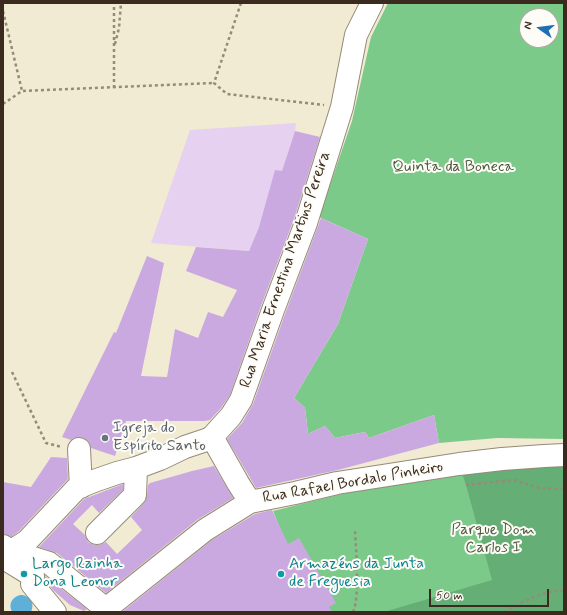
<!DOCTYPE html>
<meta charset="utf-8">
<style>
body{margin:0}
#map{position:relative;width:567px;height:615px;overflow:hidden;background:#f1ebd3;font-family:Mynerve,sans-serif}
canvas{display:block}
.frame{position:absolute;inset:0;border:4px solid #3b2a1e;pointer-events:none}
.north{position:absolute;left:519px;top:8px;width:40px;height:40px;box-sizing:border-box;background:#fdfcf7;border:1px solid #afa8a0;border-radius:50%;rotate:284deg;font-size:11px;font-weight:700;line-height:16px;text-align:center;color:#3b2a1e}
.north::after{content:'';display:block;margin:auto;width:14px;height:18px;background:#1f6fb2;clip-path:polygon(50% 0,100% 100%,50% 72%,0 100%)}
.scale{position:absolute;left:429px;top:589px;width:120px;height:18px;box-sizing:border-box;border:2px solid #3b2a1e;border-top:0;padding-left:5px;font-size:12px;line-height:14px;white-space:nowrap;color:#3b2a1e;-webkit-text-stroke:3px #fdfcf7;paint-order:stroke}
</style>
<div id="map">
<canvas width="567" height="615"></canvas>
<div class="frame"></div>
<div class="north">N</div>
<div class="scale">50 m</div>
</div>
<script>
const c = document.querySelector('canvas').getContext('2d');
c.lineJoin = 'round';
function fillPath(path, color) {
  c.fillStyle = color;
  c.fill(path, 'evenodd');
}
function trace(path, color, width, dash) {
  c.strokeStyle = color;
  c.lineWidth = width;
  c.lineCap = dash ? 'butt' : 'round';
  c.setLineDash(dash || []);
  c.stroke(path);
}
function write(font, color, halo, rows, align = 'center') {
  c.font = font + ' Mynerve,sans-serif';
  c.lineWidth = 4;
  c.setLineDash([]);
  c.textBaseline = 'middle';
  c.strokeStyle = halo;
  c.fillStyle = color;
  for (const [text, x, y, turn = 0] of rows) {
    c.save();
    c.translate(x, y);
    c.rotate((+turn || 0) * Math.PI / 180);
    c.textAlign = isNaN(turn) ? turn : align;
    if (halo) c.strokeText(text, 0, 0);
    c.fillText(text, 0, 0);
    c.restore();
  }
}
fillPath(new Path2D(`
 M296,123L295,131L282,171L249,251L151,243L190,130Z`), '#e6d2f0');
fillPath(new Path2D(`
 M388,3H564V439L497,438L439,443L434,415L369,438L365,432L335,438L325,426L308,434L305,408L294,398L338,324L368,239L319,217L352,121L371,37ZM527,16H551V40H527Z
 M462,473L564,612H248L282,533L273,511L358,490Z`), '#7cca8a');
fillPath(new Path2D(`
 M564,465V612H384L492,580L466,485L462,473Z`), '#65ae76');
fillPath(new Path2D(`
 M20,595C30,595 35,603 31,612H12C8,604 12,597 20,595Z`), '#5eb0d9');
fillPath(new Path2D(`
 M295,131L320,137L294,219L261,306L230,395L221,408L210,420L205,421H126L115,456L91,448L89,442L84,438L78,437L73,438L71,440L62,437L114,332L116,333L147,256L164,263L141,376L167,377L175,329L198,338L208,312L223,317L237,290L186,271L196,247L249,251L259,227L275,170L282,171Z
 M321,218L368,239L338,324L294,398L305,408L308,434L325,426L335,438L365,432L369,438L434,415L439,443L338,470L256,488L227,439L242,423L253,404L285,314Z
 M51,457L67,458L68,479L19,531L11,537L3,534V482L31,487Z
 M214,466L233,498L197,520L106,593L57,553L39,547L84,499L123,484V490L99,513L92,505L73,524L85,535L88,542L94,545H100L106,542L117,554L142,530L131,517L144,503L147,495L148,485L150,483L192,471Z
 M272,510L288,544L299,538L336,603L329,607L332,612H122L212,540L255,514Z
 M45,576L87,609L84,611L70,605L53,590L45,580Z`), '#caa9e1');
const minor = new Path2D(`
 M212,437L238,483L250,502
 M79,449L81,487
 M97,533L135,495L136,468
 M3,546L4,548L13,550L30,557L49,563L106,609L108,612
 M13,550L27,541L77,488L94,481L117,473L136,468L160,459L185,447L206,440L212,437L231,416L241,400L273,310L306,223L342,107L356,35L372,3
 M4,558L33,576L32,584L55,612
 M102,612L205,530L250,502L295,493L337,483L459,464L502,459L544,456L564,455`);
trace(minor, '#968a78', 24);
trace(new Path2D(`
 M241,3L214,83L227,94L324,105
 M3,11L22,91
 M115,44L119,28L121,3
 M114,88V3
 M3,104L22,91L214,83
 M12,372L46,443L62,447
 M466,485L514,480L539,488L564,489
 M353,612C360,597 356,550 355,531
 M505,612C521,603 545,589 564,591`), '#968a78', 2.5, [3, 3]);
trace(minor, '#fff', 22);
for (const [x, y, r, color] of [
 [105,438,4,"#6b7280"],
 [24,574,4,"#0f9aa8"],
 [281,574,4,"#0f9aa8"]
]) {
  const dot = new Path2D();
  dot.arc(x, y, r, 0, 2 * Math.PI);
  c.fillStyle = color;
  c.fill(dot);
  trace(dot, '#fdfcf7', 1.5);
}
write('16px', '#4e5a3e', '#fdfcf7', [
 ["Quinta da Boneca",453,168],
 ["Parque Dom",493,531],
 ["Carlos I",493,549]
]);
write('16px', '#3b2a1e', '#fdfcf7', [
 ["Rua Maria Ernestina Martins Pereira",286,270,-71],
 ["Rua Rafael Bordalo Pinheiro",353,483,-10]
]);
write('16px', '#5b616d', '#fdfcf7', [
 ["Igreja do",113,429],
 ["Espírito Santo",113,447]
], 'left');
write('16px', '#0d838f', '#fdfcf7', [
 ["Largo Rainha",32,565],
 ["Dona Leonor",32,583],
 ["Armazéns da Junta",289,565],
 ["de Freguesia",289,583]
], 'left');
</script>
